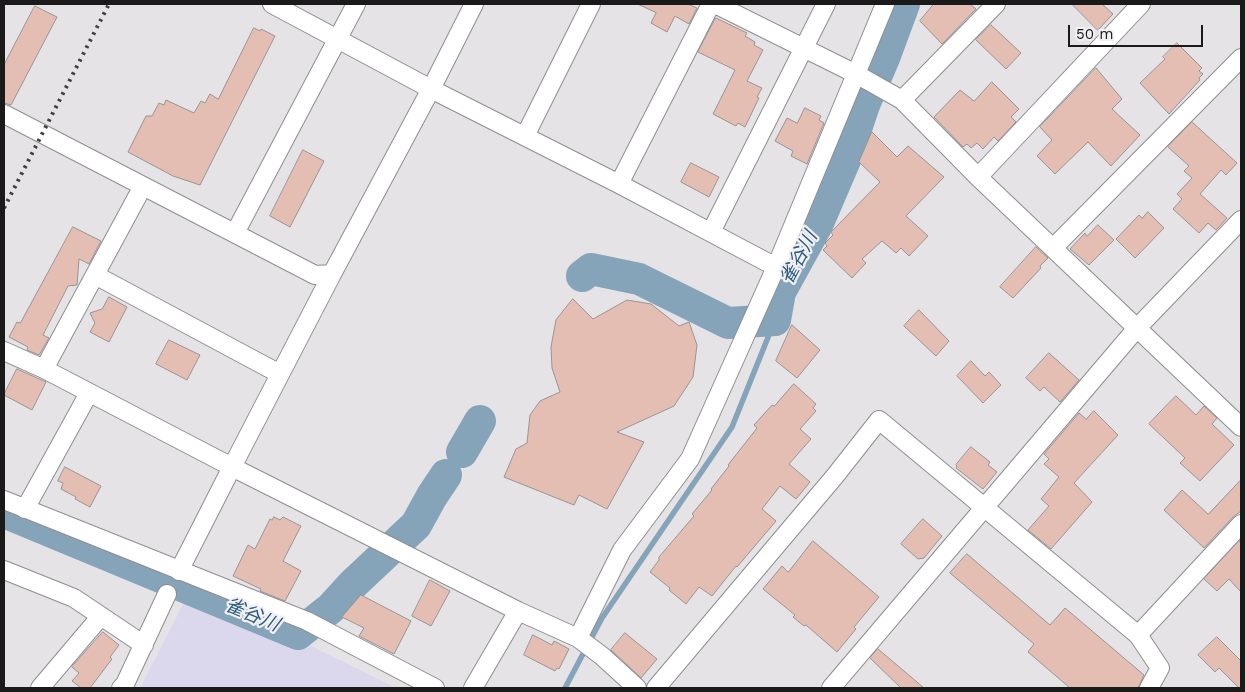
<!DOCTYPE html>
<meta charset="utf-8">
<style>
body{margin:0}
#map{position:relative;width:1245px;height:692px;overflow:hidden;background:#e5e3e6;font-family:"Work Sans",sans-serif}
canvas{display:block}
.frame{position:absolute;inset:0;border:5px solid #1a1a1b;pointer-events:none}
.scale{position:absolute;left:1068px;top:25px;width:135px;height:22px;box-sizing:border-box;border:2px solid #1a1a1b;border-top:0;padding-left:6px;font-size:15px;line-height:18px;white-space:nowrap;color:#1a1a1b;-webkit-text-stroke:4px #f2f0f4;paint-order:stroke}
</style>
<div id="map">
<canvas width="1245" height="692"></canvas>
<div class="frame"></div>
<div class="scale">50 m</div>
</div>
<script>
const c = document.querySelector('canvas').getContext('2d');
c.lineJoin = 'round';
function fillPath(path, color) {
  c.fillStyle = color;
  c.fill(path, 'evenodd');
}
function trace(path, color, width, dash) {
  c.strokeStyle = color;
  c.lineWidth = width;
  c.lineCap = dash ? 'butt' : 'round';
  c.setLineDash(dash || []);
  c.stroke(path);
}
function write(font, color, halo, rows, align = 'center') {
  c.font = font + ' "Work Sans","Noto Sans JP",sans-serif';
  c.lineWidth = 4.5;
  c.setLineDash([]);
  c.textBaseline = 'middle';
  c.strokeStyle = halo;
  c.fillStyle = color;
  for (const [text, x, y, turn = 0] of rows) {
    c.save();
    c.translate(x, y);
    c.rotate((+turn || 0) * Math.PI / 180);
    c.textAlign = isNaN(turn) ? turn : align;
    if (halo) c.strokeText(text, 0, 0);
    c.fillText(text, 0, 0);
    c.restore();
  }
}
fillPath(new Path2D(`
 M187,597L311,646L396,688H140Z`), '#dbd7ec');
trace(new Path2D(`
 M565,688L602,618L732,427L775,320`), '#85a4ba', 5.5);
trace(new Path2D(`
 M582,276L591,269L639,279L728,323L775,320L780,292L818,223L848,153L864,105L884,58L904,4
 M462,452L480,421
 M4,512L298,634L331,608L352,585L416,525L432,496L446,475`), '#85a4ba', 32);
const building = new Path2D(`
 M638,4H688L697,8L689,24L675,16L667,32L651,23L656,13Z
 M934,4H970L976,9L942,44L920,21Z
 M1072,4H1102L1113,14L1098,30Z
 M35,6L57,17L11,105L4,103V65Z
 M716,18L747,33L745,36L755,42L754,45L763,50L747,81L762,88L757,97L759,98L745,127L738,123L736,126L713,114L735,70L698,52Z
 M991,25L1021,53L1006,69L976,40Z
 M254,28L260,31L261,29L275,36L200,185L173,176L128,152L146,116H152L159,103L164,105L166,100L194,113L201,101L205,103L210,94L218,99Z
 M1177,43L1202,68L1199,71L1203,74L1199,78L1200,80L1169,114L1140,83L1165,59L1163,57Z
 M1096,68L1122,99L1112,109L1140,135L1111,166L1088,142L1055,174L1037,156L1052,140L1040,127Z
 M992,82L1019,109L1011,117L1016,122L998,141L994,137L983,149L977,143L971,148L967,144L963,147L934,117L960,90L974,101Z
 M805,108L821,116L819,120L824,123L807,164L791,156L793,151L775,141L787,118L797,123Z
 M1192,122L1237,163L1226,175L1221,170L1200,194L1227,218L1216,230L1208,223L1199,233L1173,209L1182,199L1177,194L1192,178L1184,171L1189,166L1168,147Z
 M872,132L897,157L908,146L944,177L906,216L928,236L909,256L901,248L896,253L882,241L862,259L866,263L852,278L823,250L827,246L825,243L833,235L831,232L880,182L859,162Z
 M303,150L324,161L290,227L270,216Z
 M691,163L719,177L709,197L681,182Z
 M1148,212L1164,228L1135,258L1116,239L1139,215L1142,218Z
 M1098,225L1114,240L1089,265L1070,249L1085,233L1087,236Z
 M73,227L101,241L89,264L79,259L77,285L68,286L43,335L49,338L39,355L27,350L28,347L9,337L17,322L20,323Z
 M1036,247L1048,258L1040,266L1041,268L1013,298L1000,287Z
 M109,297L127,307L109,342L90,332L95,323L90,313L102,309Z
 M573,299L593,319L627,300L651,304L679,326L689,322L697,345L693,377L674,406L617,432L644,442L607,509L579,495L574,505L504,477L516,449L527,443L530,415L540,401L560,392L552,368L551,347L556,320Z
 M919,310L949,341L936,356L904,326Z
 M792,325L820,350L797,378L776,361Z
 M169,340L200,355L187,380L156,364Z
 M1049,353L1079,380L1060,402L1044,387L1040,391L1026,378Z
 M971,361L985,376L989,372L1001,385L983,403L957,376Z
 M17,369L46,382L32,410L4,395Z
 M794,384L816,404L813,408L816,411L800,429L811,439L789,464L810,482L796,499L780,486L762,509L776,521L737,567L736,566L712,596L699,587L686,604L669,590L670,588L650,572L659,560V557L694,516L692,514L712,490L711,489L729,466L728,465L757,428L754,425L772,405L774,406Z
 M1176,396L1196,415L1204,406L1217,418L1212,424L1234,445L1200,481L1180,463L1185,458L1149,424Z
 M1094,411L1118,435L1074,483L1092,502L1051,549L1028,530L1049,506L1041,499L1059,477L1044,464L1049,459L1044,454L1079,413L1086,419Z
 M971,447L990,462L988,465L997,472L983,489L956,468L957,466L956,465Z
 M65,467L101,486L90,507L75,499L76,497L61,489L63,483L58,481Z
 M1241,480V511L1233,517L1204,548L1164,510L1182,490L1208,514Z
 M274,517L280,520L283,517L301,526L283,561L301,571L285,601L260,591L261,589L233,576L248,545L255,549L270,519L272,520Z
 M923,519L942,536L924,558L918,559L901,544Z
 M813,541L879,597L854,627L856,629L837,652L806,625L804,626L793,617L795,615L763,589L782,566L788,572Z
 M1239,541L1241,543V592L1229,579L1217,591L1204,579Z
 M967,554L1050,625L1065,608L1144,675L1138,688H1070L1028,652L1034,644L950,573Z
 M430,580L450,591L431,626L412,616Z
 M361,595L411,621L394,654L359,636L364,628L342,617Z
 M103,632L119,645L110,657L112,659L90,688H81L72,681L79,673L72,667Z
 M625,633L657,659L641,678L611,650Z
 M533,635L552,645L554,641L569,649L559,669L557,668L555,671L524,655Z
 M1217,637L1241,661V688H1239L1219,668L1215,672L1198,655Z
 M878,649L924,688H901L870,658Z`);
fillPath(building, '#e4beb3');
trace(building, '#979493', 1);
const street = new Path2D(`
 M272,4L431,89L619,184L776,267
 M715,4L856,74L902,100L978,177L1241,427
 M902,100L996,4
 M4,114L315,275L332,274L232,467L518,611L578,638L602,656L637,688
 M525,136L591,4
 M978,177L1141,4
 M619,184L711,4
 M711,232L826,4
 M235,233L356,4
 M1053,248L1241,58
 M332,274L431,89L474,4
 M95,275L280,374
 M4,351L44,369L232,467L179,571
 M44,369L143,186
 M4,500L307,621L435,688
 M25,509L89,393
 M4,570L74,598L144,645
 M578,638L622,550L690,459L776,267L885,4
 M40,688L101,616
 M121,688L125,684L167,594
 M473,688L518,611
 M656,688L835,476L879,420L1138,635
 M831,688L1137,328L1241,220
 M1149,688L1160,668L1138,635L1241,524`);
trace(street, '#8e8d90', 20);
trace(street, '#fff', 18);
trace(new Path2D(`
 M4,208L109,4`), '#3f3f40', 4, [2.5, 5]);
write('italic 19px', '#2a5d7e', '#f2f0f4', [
 ["雀谷川",799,258,-62],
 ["雀谷川",252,615,23]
]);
</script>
